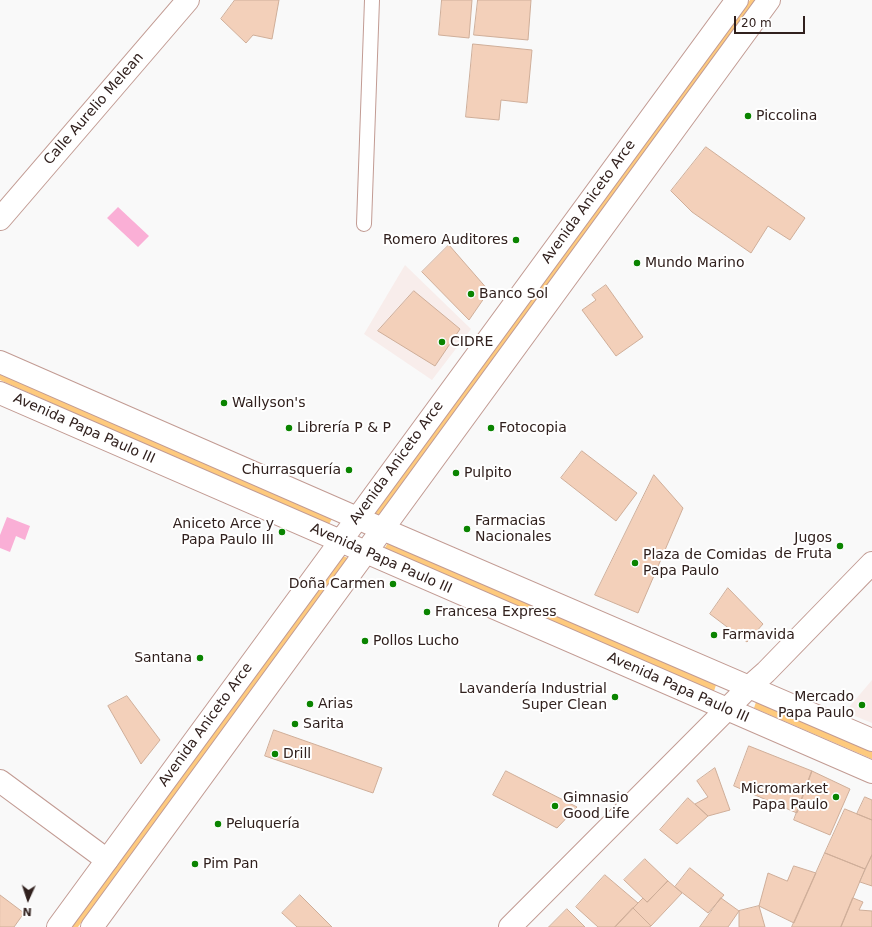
<!DOCTYPE html>
<meta charset="utf-8">
<style>
body{margin:0}
#map{position:relative;width:872px;height:927px;overflow:hidden;background:#f9f9f9;font-family:"DejaVu Sans",sans-serif}
canvas{display:block}
.north{position:absolute;left:8px;top:879px;width:40px;height:40px;-webkit-text-stroke:3px #fff;paint-order:stroke;rotate:183deg;font-size:11px;font-weight:700;line-height:16px;text-align:center;color:#31211e}
.north::after{content:'';display:block;margin:auto;width:14px;height:18px;background:#31211e;clip-path:polygon(50% 0,100% 100%,50% 72%,0 100%)}
.scale{position:absolute;left:734px;top:16px;width:71px;height:18px;box-sizing:border-box;border:2px solid #31211e;border-top:0;padding-left:5px;font-size:12px;line-height:14px;white-space:nowrap;color:#31211e;-webkit-text-stroke:3px #fff;paint-order:stroke}
</style>
<div id="map">
<canvas width="872" height="927"></canvas>
<div class="north">N</div>
<div class="scale">20 m</div>
</div>
<script>
const c = document.querySelector('canvas').getContext('2d');
c.lineJoin = 'round';
function fillPath(path, color) {
  c.fillStyle = color;
  c.fill(path, 'evenodd');
}
function trace(path, color, width, dash) {
  c.strokeStyle = color;
  c.lineWidth = width;
  c.lineCap = dash ? 'butt' : 'round';
  c.setLineDash(dash || []);
  c.stroke(path);
}
function write(font, color, halo, rows, align = 'center') {
  c.font = font + ' "DejaVu Sans",sans-serif';
  c.lineWidth = 4;
  c.setLineDash([]);
  c.textBaseline = 'middle';
  c.strokeStyle = halo;
  c.fillStyle = color;
  for (const [text, x, y, turn = 0] of rows) {
    c.save();
    c.translate(x, y);
    c.rotate((+turn || 0) * Math.PI / 180);
    c.textAlign = isNaN(turn) ? turn : align;
    if (halo) c.strokeText(text, 0, 0);
    c.fillText(text, 0, 0);
    c.restore();
  }
}
fillPath(new Path2D(`
 M405,265L471,329L432,380L364,334Z
 M872,680V723L845,712Z`), '#f8edeb');
fillPath(new Path2D(`
 M750,0H758L381,516L374,513Z
 M0,371L332,519L328,526L0,380Z
 M388,543L716,685L714,691L384,549Z
 M343,556L348,558L78,927H71Z
 M756,702L872,752V759L754,708Z`), '#feca7d');
fillPath(new Path2D(`
 M118,207L149,236L138,247L107,218Z
 M7,517L30,526L25,540L16,536L10,552L0,548V535Z`), '#faafd6');
const building = new Path2D(`
 M235,0H279L272,39L253,35L246,43L221,19Z
 M442,0H472L469,38L439,35Z
 M478,0H531L528,40L474,35Z
 M473,44L532,50L527,103L501,100L499,120L466,117Z
 M706,147L805,218L790,240L768,226L751,253L692,212L671,191Z
 M449,245L489,291L469,320L422,272Z
 M606,285L643,337L616,356L582,310L596,300L592,295Z
 M414,291L460,329L435,366L378,331Z
 M582,451L637,493L616,521L561,478Z
 M654,475L683,508L638,613L595,595Z
 M728,588L763,624L747,642L710,614Z
 M127,696L160,740L141,764L108,706Z
 M274,730L382,768L373,793L265,756Z
 M749,746L812,771L797,813L734,786Z
 M715,768L730,810L708,816L695,804L708,797L697,781Z
 M506,771L577,807L557,828L493,795Z
 M812,771L850,789L830,835L794,820Z
 M865,797L872,800V820L857,814Z
 M688,798L708,816L677,844L660,830Z
 M845,809L872,820V855L865,869L825,853Z
 M825,853L865,869L841,927H792Z
 M872,855V886L860,882Z
 M645,859L668,881L647,902L624,880Z
 M794,866L816,873L794,923L759,906L768,873L787,881Z
 M690,868L724,895L708,913L675,887Z
 M605,875L638,903L615,927H598L576,907Z
 M668,881L682,893L651,926L633,908L643,898L647,902Z
 M0,895L24,913L14,927H0Z
 M300,895L332,927H297L282,913Z
 M721,898L739,911L728,927H700Z
 M853,898L863,902L859,910L872,911V927H841Z
 M759,906L765,927H739V911Z
 M633,908L651,926L649,927H615Z
 M567,909L585,927H549Z`);
fillPath(building, '#f3d0ba');
trace(building, '#cfae99', 1);
const service = new Path2D(`
 M364,224L372,0`);
const minor = new Path2D(`
 M0,219L188,0
 M0,781L107,860
 M510,927L749,687L766,672L872,563`);
const secondary = new Path2D(`
 M0,362L357,518L872,740
 M0,393L872,772
 M58,927L737,0
 M92,927L769,0`);
trace(service, '#c29b93', 16);
trace(minor, '#c29b93', 24);
trace(secondary, '#c29b93', 24);
trace(service, '#fff', 14);
trace(minor, '#fff', 22);
trace(secondary, '#fff', 22);
for (const [x, y, r, color] of [
 [748,116,4,"#0a8400"],
 [516,240,4,"#0a8400"],
 [637,263,4,"#0a8400"],
 [471,294,4,"#0a8400"],
 [442,342,4,"#0a8400"],
 [224,403,4,"#0a8400"],
 [289,428,4,"#0a8400"],
 [491,428,4,"#0a8400"],
 [349,470,4,"#0a8400"],
 [456,473,4,"#0a8400"],
 [467,529,4,"#0a8400"],
 [282,532,4,"#0a8400"],
 [840,546,4,"#0a8400"],
 [635,563,4,"#0a8400"],
 [393,584,4,"#0a8400"],
 [427,612,4,"#0a8400"],
 [714,635,4,"#0a8400"],
 [365,641,4,"#0a8400"],
 [200,658,4,"#0a8400"],
 [615,697,4,"#0a8400"],
 [310,704,4,"#0a8400"],
 [862,705,4,"#0a8400"],
 [295,724,4,"#0a8400"],
 [275,754,4,"#0a8400"],
 [836,797,4,"#0a8400"],
 [555,806,4,"#0a8400"],
 [218,824,4,"#0a8400"],
 [195,864,4,"#0a8400"]
]) {
  const dot = new Path2D();
  dot.arc(x, y, r, 0, 2 * Math.PI);
  c.fillStyle = color;
  c.fill(dot);
  trace(dot, '#fff', 1.5);
}
write('14px', '#31211e', '#fff', [
 ["Calle Aurelio Melean",94,109,-49],
 ["Avenida Aniceto Arce",589,202,-54],
 ["Avenida Papa Paulo III",84,429,24],
 ["Avenida Aniceto Arce",397,463,-54],
 ["Avenida Papa Paulo III",381,559,24],
 ["Avenida Papa Paulo III",678,688,24],
 ["Avenida Aniceto Arce",206,725,-54]
]);
write('14px', '#31211e', '#fff', [
 ["Piccolina",756,116],
 ["Romero Auditores",508,240,"right"],
 ["Mundo Marino",645,263],
 ["Banco Sol",479,294],
 ["CIDRE",450,342],
 ["Wallyson's",232,403],
 ["Librería P & P",297,428],
 ["Fotocopia",499,428],
 ["Churrasquería",341,470,"right"],
 ["Pulpito",464,473],
 ["Farmacias",475,521],
 ["Nacionales",475,537],
 ["Aniceto Arce y",274,524,"right"],
 ["Papa Paulo III",274,540,"right"],
 ["Jugos",832,538,"right"],
 ["de Fruta",832,554,"right"],
 ["Plaza de Comidas",643,555],
 ["Papa Paulo",643,571],
 ["Doña Carmen",385,584,"right"],
 ["Francesa Express",435,612],
 ["Farmavida",722,635],
 ["Pollos Lucho",373,641],
 ["Santana",192,658,"right"],
 ["Lavandería Industrial",607,689,"right"],
 ["Super Clean",607,705,"right"],
 ["Mercado",854,697,"right"],
 ["Papa Paulo",854,713,"right"],
 ["Arias",318,704],
 ["Sarita",303,724],
 ["Drill",283,754],
 ["Micromarket",828,789,"right"],
 ["Papa Paulo",828,805,"right"],
 ["Gimnasio",563,798],
 ["Good Life",563,814],
 ["Peluquería",226,824],
 ["Pim Pan",203,864]
], 'left');
</script>
